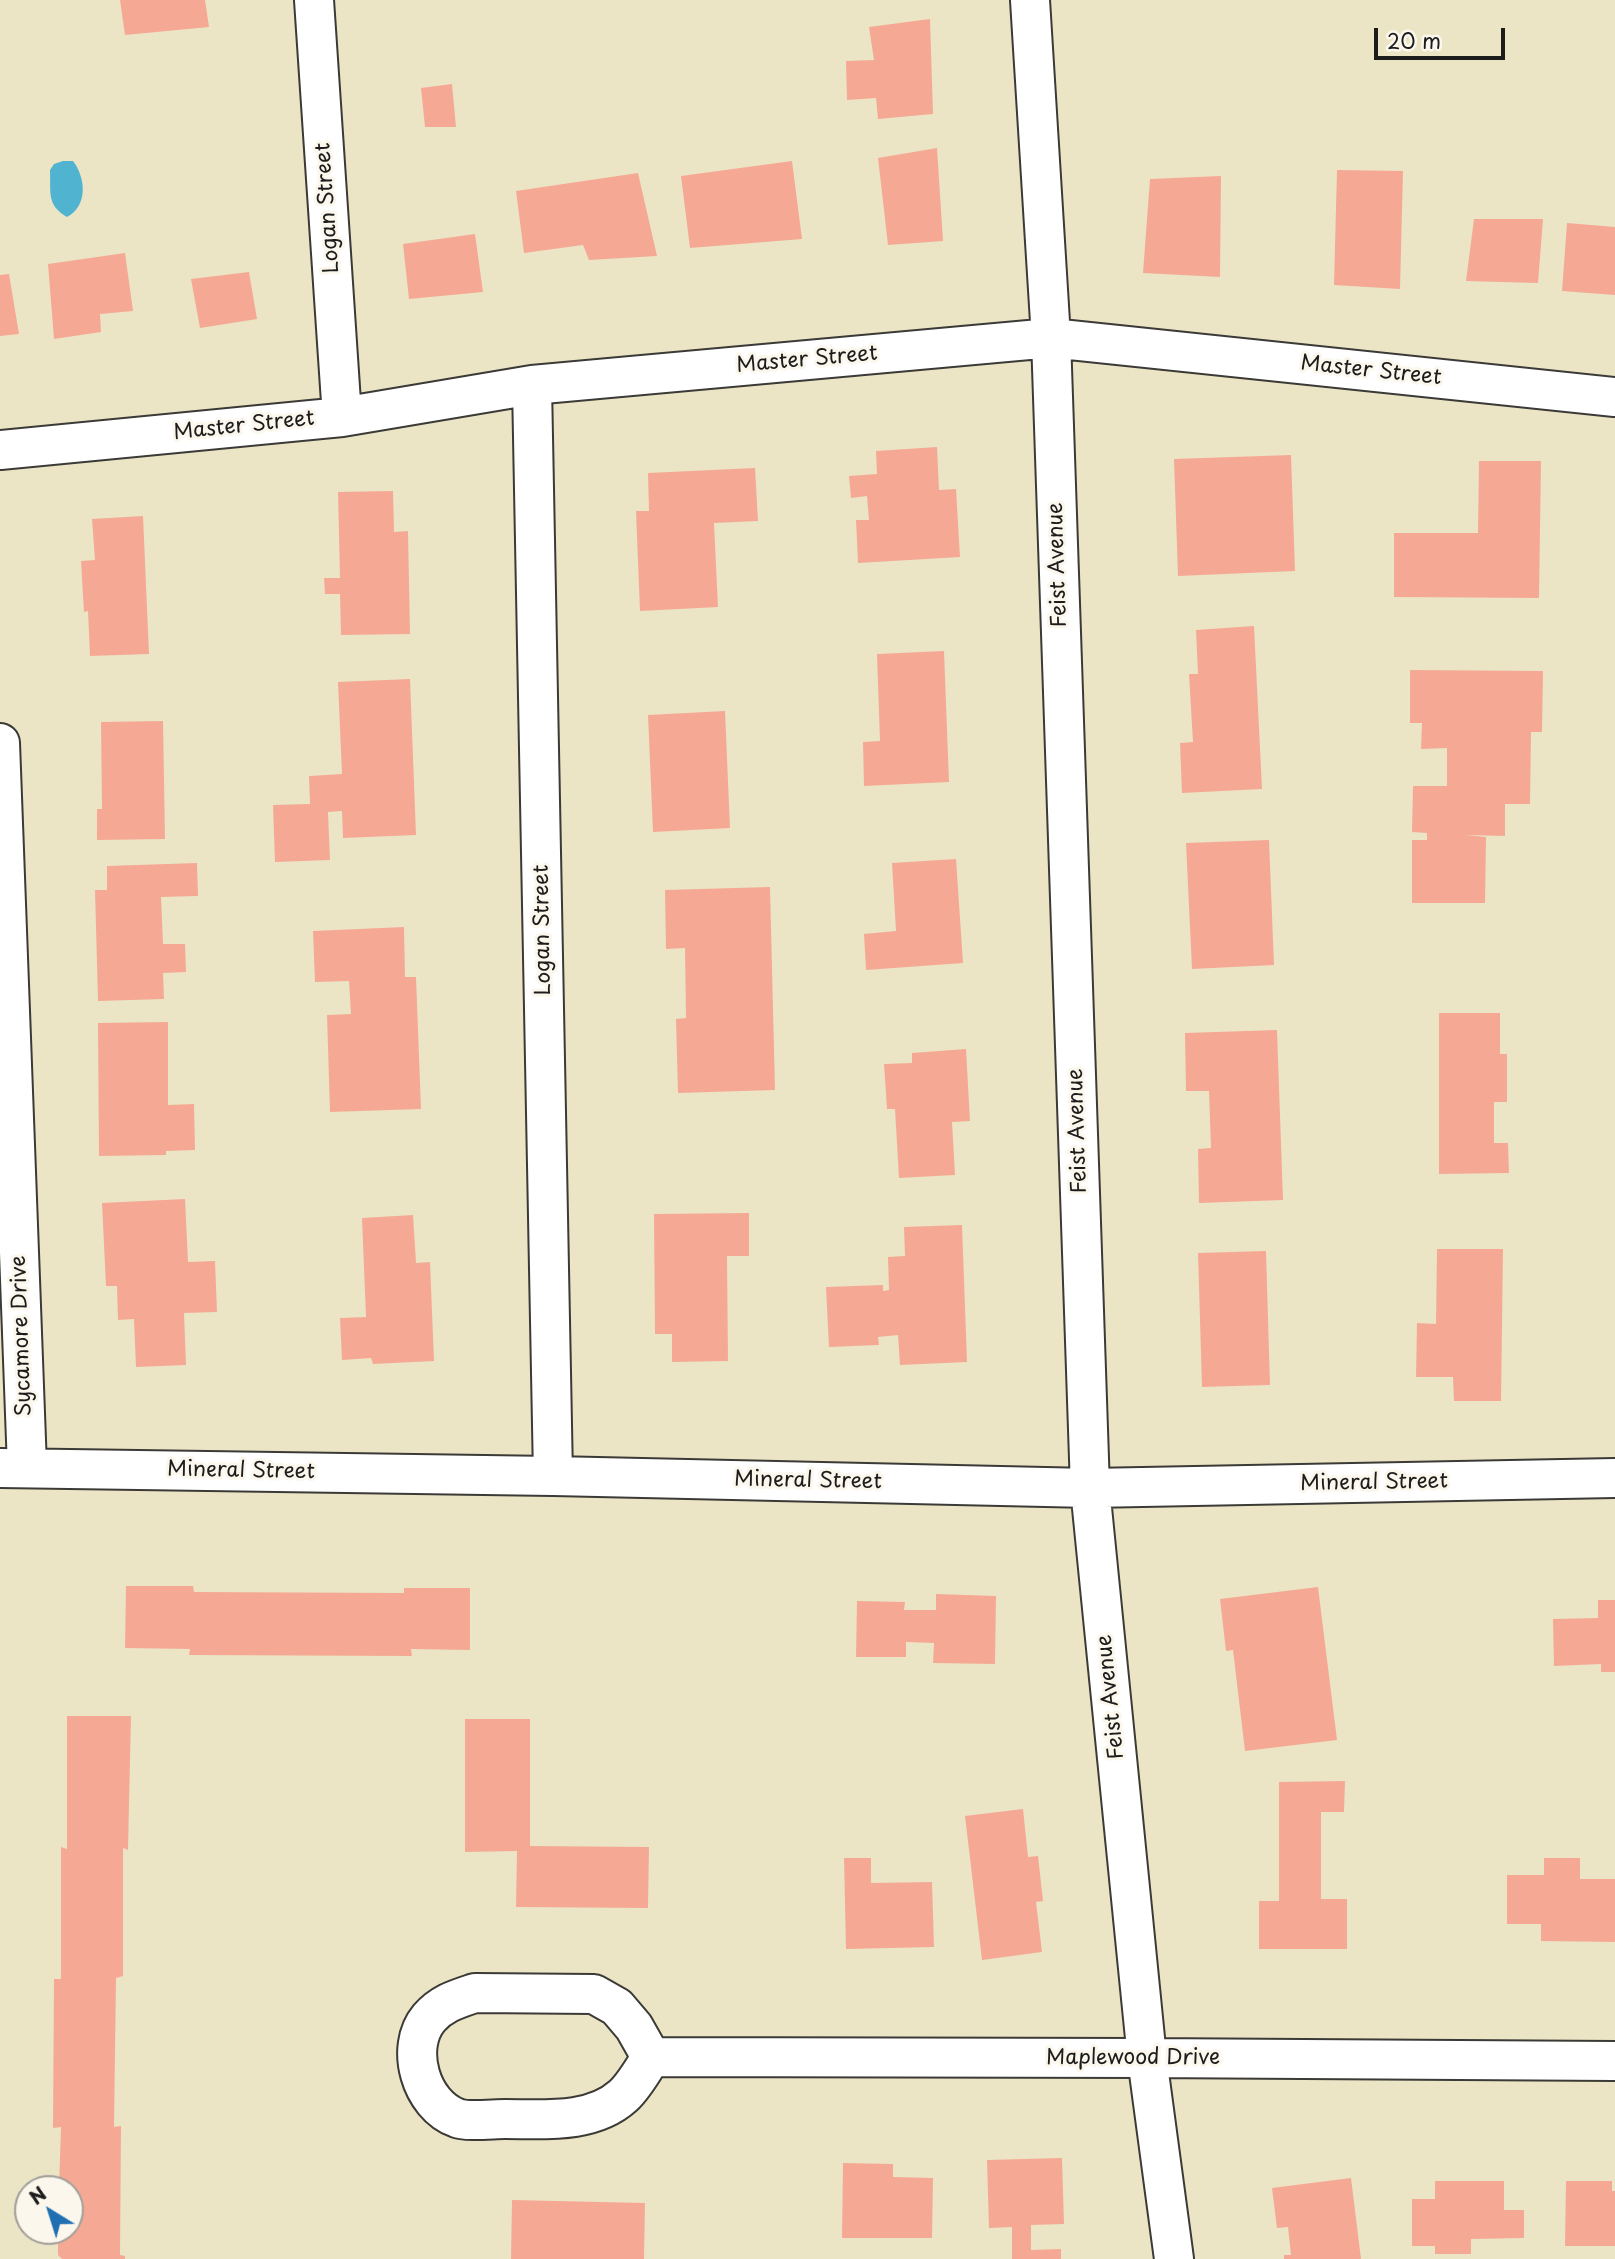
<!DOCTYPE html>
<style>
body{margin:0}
#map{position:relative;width:1615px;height:2259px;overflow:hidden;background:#ebe5c6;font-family:"Playpen Sans",sans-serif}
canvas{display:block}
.north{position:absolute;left:14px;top:2175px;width:70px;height:70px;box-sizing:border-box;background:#fbf7ec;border:2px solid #a29f99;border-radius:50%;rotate:322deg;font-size:19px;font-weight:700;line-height:28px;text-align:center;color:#1c1c1c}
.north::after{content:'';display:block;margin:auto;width:24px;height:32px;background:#1f6fb2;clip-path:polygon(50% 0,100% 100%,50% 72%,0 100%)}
.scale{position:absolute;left:1374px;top:28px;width:131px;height:32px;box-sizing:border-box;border:4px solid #1c1c1c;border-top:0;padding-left:9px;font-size:21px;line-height:24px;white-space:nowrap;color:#1c1c1c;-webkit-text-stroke:5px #fbf7ec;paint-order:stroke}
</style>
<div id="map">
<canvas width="1615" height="2259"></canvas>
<div class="north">N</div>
<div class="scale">20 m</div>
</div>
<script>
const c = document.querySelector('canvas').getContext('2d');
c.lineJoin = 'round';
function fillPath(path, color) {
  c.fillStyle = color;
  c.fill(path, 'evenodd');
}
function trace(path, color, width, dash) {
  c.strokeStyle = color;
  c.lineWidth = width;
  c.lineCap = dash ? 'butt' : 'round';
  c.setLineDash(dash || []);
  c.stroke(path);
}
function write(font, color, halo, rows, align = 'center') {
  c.font = font + ' "Playpen Sans",sans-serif';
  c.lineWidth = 6;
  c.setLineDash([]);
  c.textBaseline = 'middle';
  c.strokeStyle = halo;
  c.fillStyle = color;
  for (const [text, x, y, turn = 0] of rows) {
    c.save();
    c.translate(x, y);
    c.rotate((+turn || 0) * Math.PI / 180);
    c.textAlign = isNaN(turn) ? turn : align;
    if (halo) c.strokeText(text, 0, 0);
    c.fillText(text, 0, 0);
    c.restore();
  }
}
fillPath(new Path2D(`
 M63,161H73C86,178 88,206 67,217C46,205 51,192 50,170L54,164Z`), '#50b3cf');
fillPath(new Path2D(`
 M120,0H205L209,27L125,35Z
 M930,19L933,114L878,119L876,98L847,100L846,61L874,60L869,27Z
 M452,84L456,127H425L421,88Z
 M937,148L943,241L888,245L878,158Z
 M792,161L802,239L690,248L681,176Z
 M1337,170L1403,171L1400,289L1334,285Z
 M638,173L657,256L589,260L583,245L524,253L516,191Z
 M1221,176L1220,277L1143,273L1150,179Z
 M1474,219H1543L1538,283L1466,281Z
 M1567,223L1615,227V295L1562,291Z
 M475,234L483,292L409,299L403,244Z
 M125,253L133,311L100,314L101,332L54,339L48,264Z
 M249,272L257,319L200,328L191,279Z
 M9,274L19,334L0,336V275Z
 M937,447L939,490L956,489L960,557L858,563L856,520H869L867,496L851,498L849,476L877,474L876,451Z
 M1291,455L1295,571L1178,576L1174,459Z
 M1479,461H1541L1539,598L1394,597V533H1478Z
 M755,468L758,521L714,523L718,607L640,611L636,511H649L648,473Z
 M393,491L394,532L408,531L410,634L341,635L340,594H325L324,578H340L338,492Z
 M143,516L149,654L90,656L88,611L84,612L81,561L95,560L92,519Z
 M1254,626L1262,789L1182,793L1180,743L1193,742L1189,674H1198L1196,630Z
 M944,651L949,782L864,786L863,742L880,741L877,654Z
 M1410,670L1543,671L1542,732H1531L1530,804H1505V836L1465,835L1486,837L1485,903H1412V840H1427V833L1412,832L1413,786H1447V748L1421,749L1422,723H1410Z
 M410,679L416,835L343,838L342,811L328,812L330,860L275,862L273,805L310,804L309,776L342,774L338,682Z
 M725,711L730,828L653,832L648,715Z
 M163,721L165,839L97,840V809H102L101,722Z
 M1269,840L1274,965L1192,969L1186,843Z
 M956,859L963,963L866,970L864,934L896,931L892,863Z
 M197,863L198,896L161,897L163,944H185L186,972L163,973L164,999L98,1001L95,890H107V866Z
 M770,887L775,1090L678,1093L676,1019L686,1018L685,948L666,949L665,890Z
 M404,927L405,977H416L421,1109L330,1112L327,1015L351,1014L349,981L315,982L313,931Z
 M1439,1013H1500V1054H1507V1102H1494V1143H1508L1509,1173L1439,1174Z
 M168,1022V1105L194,1104L195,1150L166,1151V1155L99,1156L98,1023Z
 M1277,1030L1283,1200L1199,1203L1198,1149L1211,1148L1209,1091H1186L1185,1033Z
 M966,1049L970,1121L952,1122L955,1175L899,1178L895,1109H887L884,1064L912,1063V1053Z
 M185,1199L188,1262L215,1261L217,1312L184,1313L186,1365L136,1367L134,1319L118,1320L117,1286H106L102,1203Z
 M749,1213V1256H727L728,1361L672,1362V1334H655L654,1214Z
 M413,1215L416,1263L430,1262L434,1361L373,1364L371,1358L342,1360L340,1318L366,1317L362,1218Z
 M962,1225L967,1362L900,1365L898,1335L878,1337L879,1345L829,1347L826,1287L883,1285V1291L889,1290L888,1257L905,1256L904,1227Z
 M1437,1249H1503L1501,1401H1454L1453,1377H1416L1417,1323L1436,1324Z
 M1266,1251L1270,1385L1202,1387L1198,1253Z
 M126,1586H193L194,1592L404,1593V1588H470V1650L411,1649L412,1656L189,1655L190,1649L125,1648Z
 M1318,1587L1337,1740L1245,1751L1233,1650L1226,1651L1220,1599Z
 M936,1594L996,1596L995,1664L933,1663L934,1643L906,1642V1657H856L857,1601L905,1602L904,1610H936Z
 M1598,1600H1615V1672H1601V1664L1554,1666L1553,1619L1598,1618Z
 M67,1716H131L128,1850L123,1848V1976L116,1978L114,2127L121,2126L120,2255L125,2256V2259H62L58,2255V2231H70V2189H59L61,2127L53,2128L54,1979H61V1847L67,1849Z
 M465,1719H530V1846L649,1847L648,1908L516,1907L517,1851L465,1852Z
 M1345,1781L1344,1812H1321V1899H1347V1949H1259V1901H1279V1782Z
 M1023,1809L1028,1857L1038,1856L1043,1901L1036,1902L1042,1952L982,1960L965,1816Z
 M844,1858H871V1883L932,1882L934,1947L846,1949Z
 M1544,1858H1580V1879H1615V1942L1541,1941V1924H1507V1875H1544Z
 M1062,2158L1064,2224L1031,2225V2250L1061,2249V2259H1012V2227L989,2228L987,2160Z
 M843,2163L893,2164V2177L933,2178L932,2238H842Z
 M1351,2178L1361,2259H1284V2255H1291L1288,2227L1277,2228L1272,2188Z
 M1435,2181H1504V2210H1524V2238L1471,2239V2254H1435V2246H1412V2199H1435Z
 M1566,2181H1612V2191H1615V2246H1565Z
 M512,2200L645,2203L644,2259H511Z`), '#f5a994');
const minor = new Path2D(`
 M314,0L342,417
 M1030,0L1051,338L1090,1488L1147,2058L1174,2259
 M532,385L553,1476
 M0,450L342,417L532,385L1051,338L1615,397
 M0,743L27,1467
 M0,1468L553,1476L1090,1488L1615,1478
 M475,1993L594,1994L617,2007L634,2027L651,2057C643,2070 634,2086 623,2096C592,2124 544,2119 505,2119C493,2119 467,2122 457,2118C421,2105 404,2048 429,2018C442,2003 457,1999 475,1993Z
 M651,2057L1147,2058L1615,2061`);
trace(minor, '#3b3a36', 42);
trace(minor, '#fff', 38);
write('21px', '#1c1c1c', '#fbf7ec', [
 ["Logan Street",328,208,-94],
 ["Master Street",807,360,-5],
 ["Master Street",1371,371,6],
 ["Master Street",244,426,-6],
 ["Feist Avenue",1058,565,-92],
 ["Logan Street",543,930,-91],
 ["Feist Avenue",1078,1131,-92],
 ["Sycamore Drive",22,1336,-92],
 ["Mineral Street",241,1471,1],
 ["Mineral Street",808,1481,1],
 ["Mineral Street",1374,1483,-1],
 ["Feist Avenue",1111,1697,-96],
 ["Maplewood Drive",1133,2058]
]);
</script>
